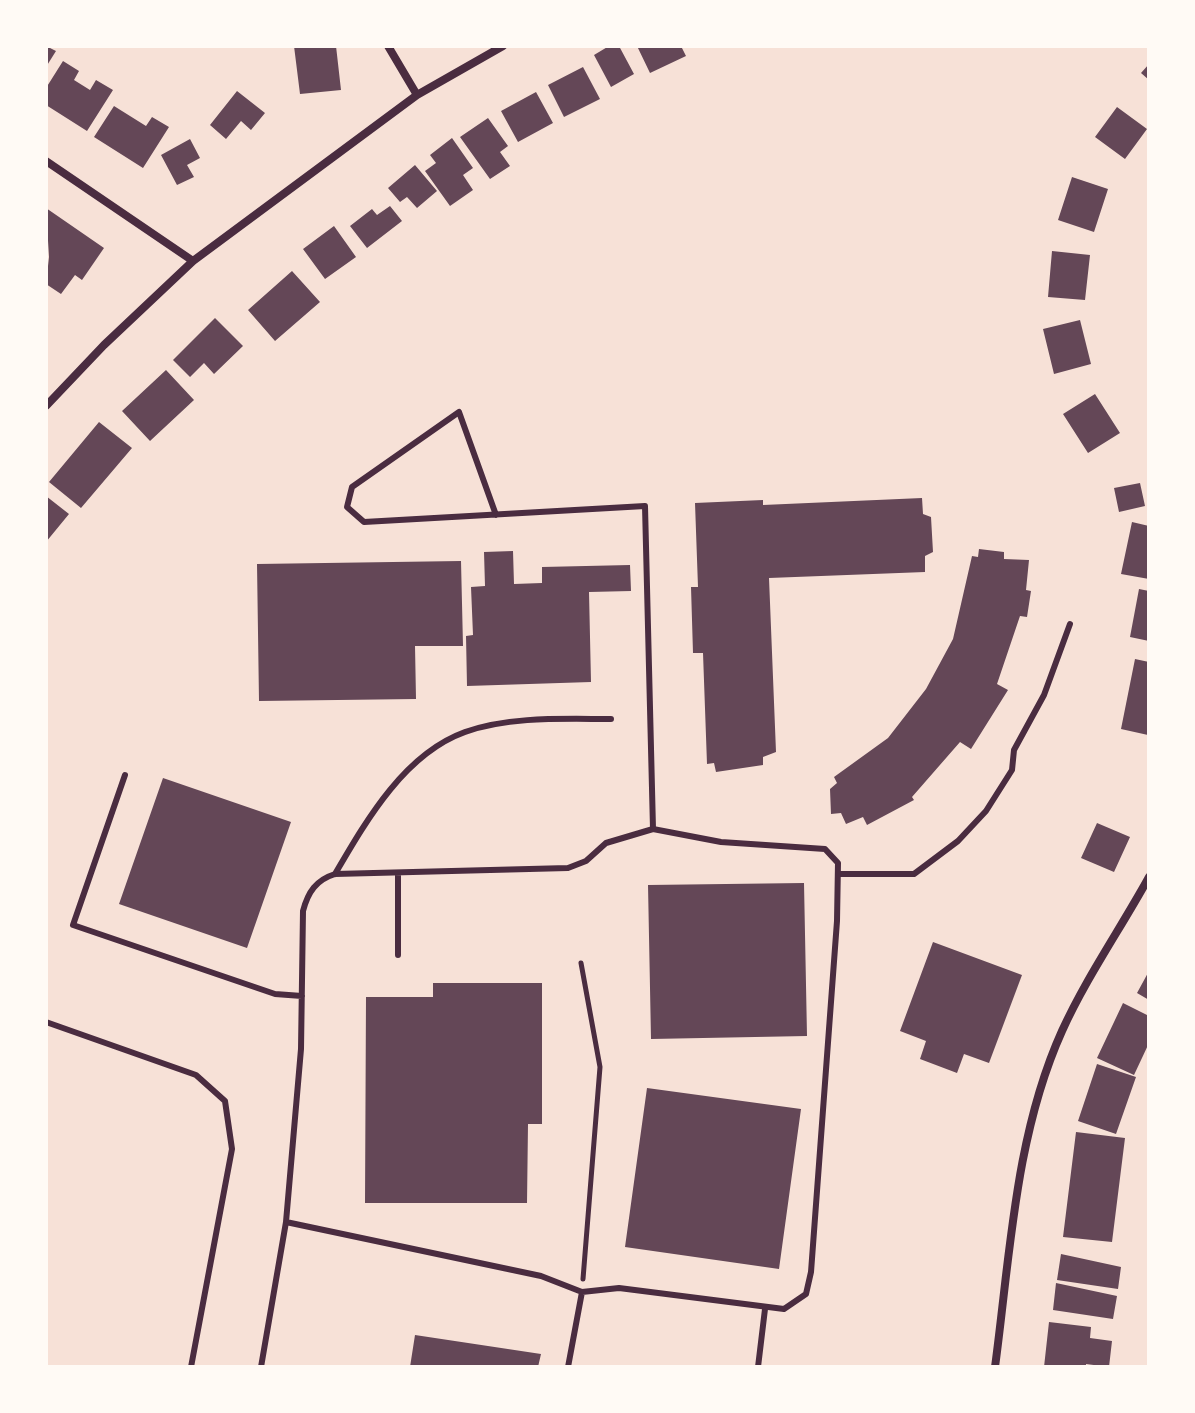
<!DOCTYPE html>
<style>
body{margin:0}
#map{position:relative;width:1195px;height:1413px;overflow:hidden;background:#f7e1d7;font-family:"Source Sans 3",sans-serif}
canvas{display:block}
.frame{position:absolute;inset:0;border:48px solid #fffaf5;pointer-events:none}
</style>
<div id="map">
<canvas width="1195" height="1413"></canvas>
<div class="frame"></div>
</div>
<script>
const c = document.querySelector('canvas').getContext('2d');
c.lineJoin = 'round';
function fillPath(path, color) {
  c.fillStyle = color;
  c.fill(path, 'evenodd');
}
function trace(path, color, width, dash) {
  c.strokeStyle = color;
  c.lineWidth = width;
  c.lineCap = dash ? 'butt' : 'round';
  c.setLineDash(dash || []);
  c.stroke(path);
}
fillPath(new Path2D(`
 M46,46L56,51L46,67Z
 M294,46H336L341,90L300,94Z
 M609,46H619L634,74L611,87L594,55Z
 M637,46H681L686,56L650,73Z
 M63,61L79,71L74,80L90,90L96,80L113,90L87,131L46,105V88Z
 M1149,64V80L1141,73Z
 M583,67L600,99L564,117L548,85Z
 M237,91L265,113L251,130L241,121L226,139L210,125Z
 M536,92L553,123L518,142L501,111Z
 M114,106L146,126L152,117L169,127L143,168L94,137Z
 M1117,107L1147,129L1125,159L1095,137Z
 M488,118L508,146L500,152L510,166L490,179L460,137Z
 M452,138L473,168L463,175L473,190L450,206L425,171L436,163L430,155Z
 M190,139L200,158L187,165L194,177L177,185L161,155Z
 M415,165L437,191L417,208L407,197L400,202L388,188Z
 M1072,177L1108,189L1094,232L1058,220Z
 M390,206L402,221L367,248L350,226L372,209L377,215Z
 M46,208L104,248L82,280L75,275L61,294L46,284L49,257Z
 M334,226L356,257L325,279L303,249Z
 M1052,251L1090,255L1085,300L1048,297Z
 M292,271L320,302L275,341L248,310Z
 M215,318L243,346L214,374L204,363L190,377L173,360Z
 M1080,320L1091,364L1054,374L1043,329Z
 M166,370L194,400L150,441L122,411Z
 M1095,394L1120,433L1088,453L1063,414Z
 M99,422L132,448L81,508L49,482Z
 M1140,483L1145,506L1119,512L1114,488Z
 M46,496L69,514L46,542Z
 M922,498L923,514L931,517L933,552L925,556V572L769,578L776,752L763,757V765L716,772L714,763L707,764L703,653H693L691,587H698L695,503L763,500V505Z
 M1132,522L1149,526V579L1121,574Z
 M979,549L1004,552V559L1029,560L1026,590L1031,591L1027,617L1020,616L997,684L1008,690L971,749L960,742L912,797L914,800L867,825L863,817L846,824L841,813L831,814L830,789L837,783L834,777L888,738L926,689L953,639L972,556L978,557Z
 M513,551L514,584L542,583V567L630,565L631,591L589,592L591,682L467,686L466,636L473,635L471,587L485,586L484,552Z
 M461,561L463,646H415L416,699L259,701L257,564Z
 M1139,589L1149,591V641L1130,637Z
 M1135,659L1149,662L1148,735L1121,729Z
 M163,778L291,822L247,948L119,904Z
 M1097,823L1130,837L1114,872L1081,858Z
 M804,883L807,1036L651,1039L648,885Z
 M933,942L1022,975L989,1063L964,1054L957,1073L920,1059L926,1041L900,1031Z
 M1149,971V1000L1137,993Z
 M433,983H542V1124H528L527,1203H365L366,997H433Z
 M1123,1003L1149,1016V1043L1134,1075L1097,1058Z
 M1097,1064L1136,1077L1116,1134L1078,1121Z
 M647,1088L801,1109L779,1269L625,1247Z
 M1076,1132L1125,1138L1112,1242L1063,1237Z
 M1061,1254L1121,1267L1118,1289L1057,1280Z
 M1056,1283L1117,1296L1113,1319L1053,1310Z
 M1049,1322L1091,1327L1090,1338L1112,1341L1109,1367L1086,1364V1367H1044Z
 M415,1335L541,1354L538,1367H410Z`), '#644757');
trace(new Path2D(`
 M581,963L600,1067L583,1279`), '#4a2c40', 5);
trace(new Path2D(`
 M125,775L73,925L275,994L302,996
 M335,874C366,821 404,754 465,732C510,716 564,719 611,719
 M840,874H914L958,841L986,811L1012,770L1014,750L1044,695L1070,624
 M398,955V874
 M46,1022L196,1075L225,1101L232,1149L191,1367
 M286,1222L541,1276L582,1292L619,1288L784,1309L806,1294L811,1272L837,921L838,863L825,849L721,842L653,829L645,506L364,522L347,507L352,487L459,412L496,515
 M261,1367L286,1222L301,1049L303,911C308,892 316,880 335,874L568,868L586,861L606,843L653,829
 M568,1367L582,1292
 M758,1367L765,1309`), '#4a2c40', 6);
trace(new Path2D(`
 M388,46L417,95
 M46,161L193,261
 M46,406L104,345L193,261L417,95L503,46
 M995,1367C1010,1256 1015,1135 1062,1031C1086,978 1121,928 1149,877`), '#4a2c40', 8);
</script>
